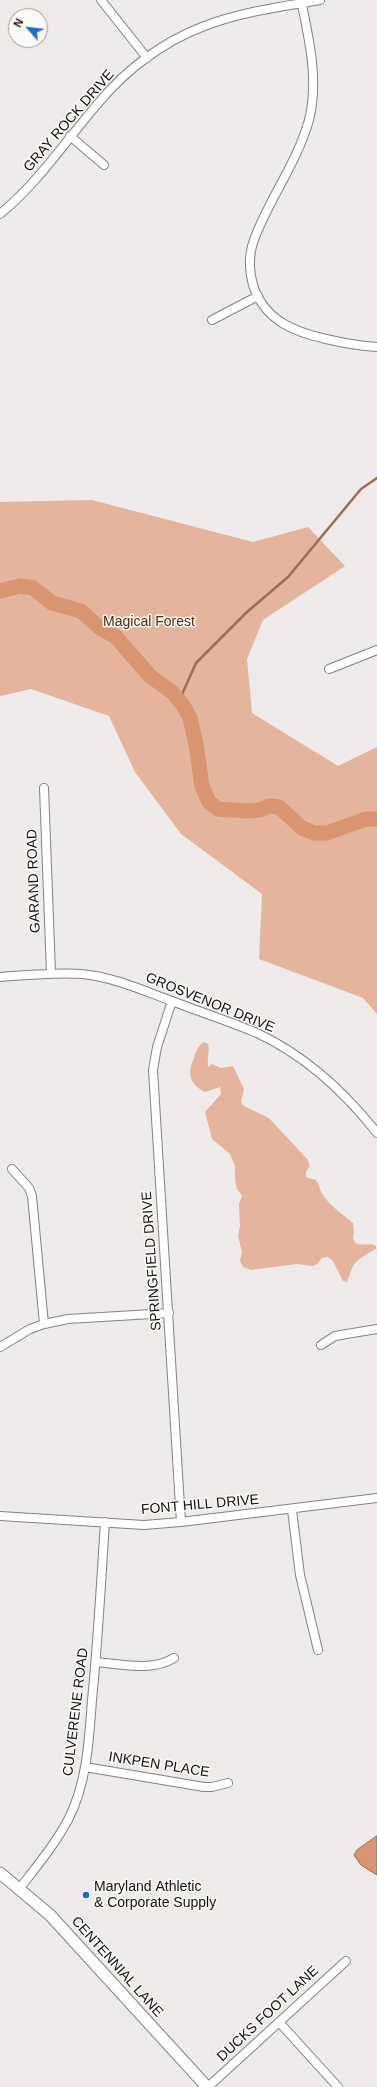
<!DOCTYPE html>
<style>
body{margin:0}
#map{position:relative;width:377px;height:2087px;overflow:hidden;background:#efebea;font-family:Helvetica,sans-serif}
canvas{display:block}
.north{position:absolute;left:8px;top:8px;width:40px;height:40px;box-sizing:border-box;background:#fcf9f7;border:1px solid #9e9c9b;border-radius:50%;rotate:298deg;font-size:11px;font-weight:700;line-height:16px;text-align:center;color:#121010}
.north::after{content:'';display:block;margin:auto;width:14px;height:18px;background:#196bd6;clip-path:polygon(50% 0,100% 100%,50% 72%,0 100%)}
</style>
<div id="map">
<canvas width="377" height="2087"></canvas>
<div class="north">N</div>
</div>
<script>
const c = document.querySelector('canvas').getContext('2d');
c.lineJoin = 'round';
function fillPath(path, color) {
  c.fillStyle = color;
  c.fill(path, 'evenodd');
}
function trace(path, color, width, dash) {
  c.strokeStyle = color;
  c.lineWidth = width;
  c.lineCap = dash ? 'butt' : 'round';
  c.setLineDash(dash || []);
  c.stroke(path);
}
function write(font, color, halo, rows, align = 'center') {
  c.font = font + ' Helvetica,sans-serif';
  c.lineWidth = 3;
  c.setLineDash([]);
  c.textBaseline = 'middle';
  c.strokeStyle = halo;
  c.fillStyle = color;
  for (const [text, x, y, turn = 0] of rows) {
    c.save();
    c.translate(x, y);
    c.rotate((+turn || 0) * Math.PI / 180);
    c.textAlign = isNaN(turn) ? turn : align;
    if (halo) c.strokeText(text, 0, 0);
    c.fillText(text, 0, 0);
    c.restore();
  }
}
fillPath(new Path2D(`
 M92,500L253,542L308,527L345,566L263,620L247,659L252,713L338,766L377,747V1014L363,998L259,959L262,894L181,834L135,772L109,716L31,689L0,696V502Z
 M204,1042L208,1044C210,1050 207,1058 208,1067L212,1064L221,1068L233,1066L244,1089L241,1102L244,1106L269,1118L307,1159L310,1166L306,1172V1177L316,1180C319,1184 319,1188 321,1192C329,1205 341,1213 353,1223L354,1233L353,1238L355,1243C363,1247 369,1242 376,1246V1249C368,1253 361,1257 355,1263C351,1268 350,1276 347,1282L343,1281L333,1261L328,1257L322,1258L317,1264L313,1266L297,1264L251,1270L243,1267L240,1261L242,1252L238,1236L240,1226L239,1204L242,1196L237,1189L235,1180V1166L230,1154L212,1139L205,1112L221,1094L220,1087L205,1092C189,1084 187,1073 194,1058C196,1051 198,1046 204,1042Z`), '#e4b49d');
const water = new Path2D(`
 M377,1836V1875L361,1865L354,1855L357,1850Z`);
fillPath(water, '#d99471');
trace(water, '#9d6c54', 1);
trace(new Path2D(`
 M179,701L196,663L247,612L288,577L361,489L377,478`), '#9d6c54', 2.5);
trace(new Path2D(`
 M0,591L20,586L33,588L52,603L81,611L100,628L116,637L150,676L172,692L183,705L190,718L196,744L202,786L209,802L218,809L247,811L259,810L270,806L279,807L302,828L314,833H327L366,819H377`), '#d99471', 15);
const street = new Path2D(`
 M101,0L147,58
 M301,0C309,39 319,80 309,120C297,163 269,199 254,240C248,256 249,272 254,288C266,321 295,332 326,339C343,343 360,346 377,347
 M70,136L104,165
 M0,214C39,182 67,139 100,101C127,69 163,42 202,27C239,12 281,7 320,0
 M212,320L258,296
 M329,669L377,650
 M44,788L51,973
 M0,977C27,975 55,972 82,974C113,977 142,990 172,1001C200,1012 229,1021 257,1033C306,1056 344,1091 377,1133
 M172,1001L157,1047L153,1070L181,1522
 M12,1169L29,1188L32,1196L44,1324
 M321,1345L335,1336L377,1329
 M0,1347L30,1329L44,1324L68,1319L169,1313
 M292,1510L300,1575L318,1650
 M0,1516L144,1525L181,1522L377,1498
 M96,1662C122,1664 151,1672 174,1658
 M85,1767L204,1787H212L228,1783
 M20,1888C37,1866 56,1843 69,1818C87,1782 89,1740 92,1700C98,1641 101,1582 105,1522
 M279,2022L338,2087
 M208,2087L346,1961`);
const secondary = new Path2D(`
 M0,1873L50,1915L207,2087`);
trace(street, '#848180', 10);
trace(secondary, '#848180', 13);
trace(street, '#fff', 8);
trace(secondary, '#fff', 11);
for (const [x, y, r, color] of [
 [86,1895,4,"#196bd6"]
]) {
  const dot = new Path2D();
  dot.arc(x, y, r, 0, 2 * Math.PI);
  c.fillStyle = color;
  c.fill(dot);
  trace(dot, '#fcf9f7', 1.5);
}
write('14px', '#121010', '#fcf9f7', [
 ["GRAY ROCK DRIVE",69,121,-49],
 ["GARAND ROAD",34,881,-92],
 ["GROSVENOR DRIVE",210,1003,22],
 ["SPRINGFIELD DRIVE",152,1261,-94],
 ["FONT HILL DRIVE",200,1505,-5],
 ["CULVERENE ROAD",76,1712,-83],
 ["INKPEN PLACE",159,1765,9],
 ["CENTENNIAL LANE",117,1967,48],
 ["DUCKS FOOT LANE",268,2014,-43]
]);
write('14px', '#55280f', '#fcf9f7', [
 ["Magical Forest",149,622]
]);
write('14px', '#121010', '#fcf9f7', [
 ["Maryland Athletic",94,1887],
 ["& Corporate Supply",94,1903]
], 'left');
</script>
